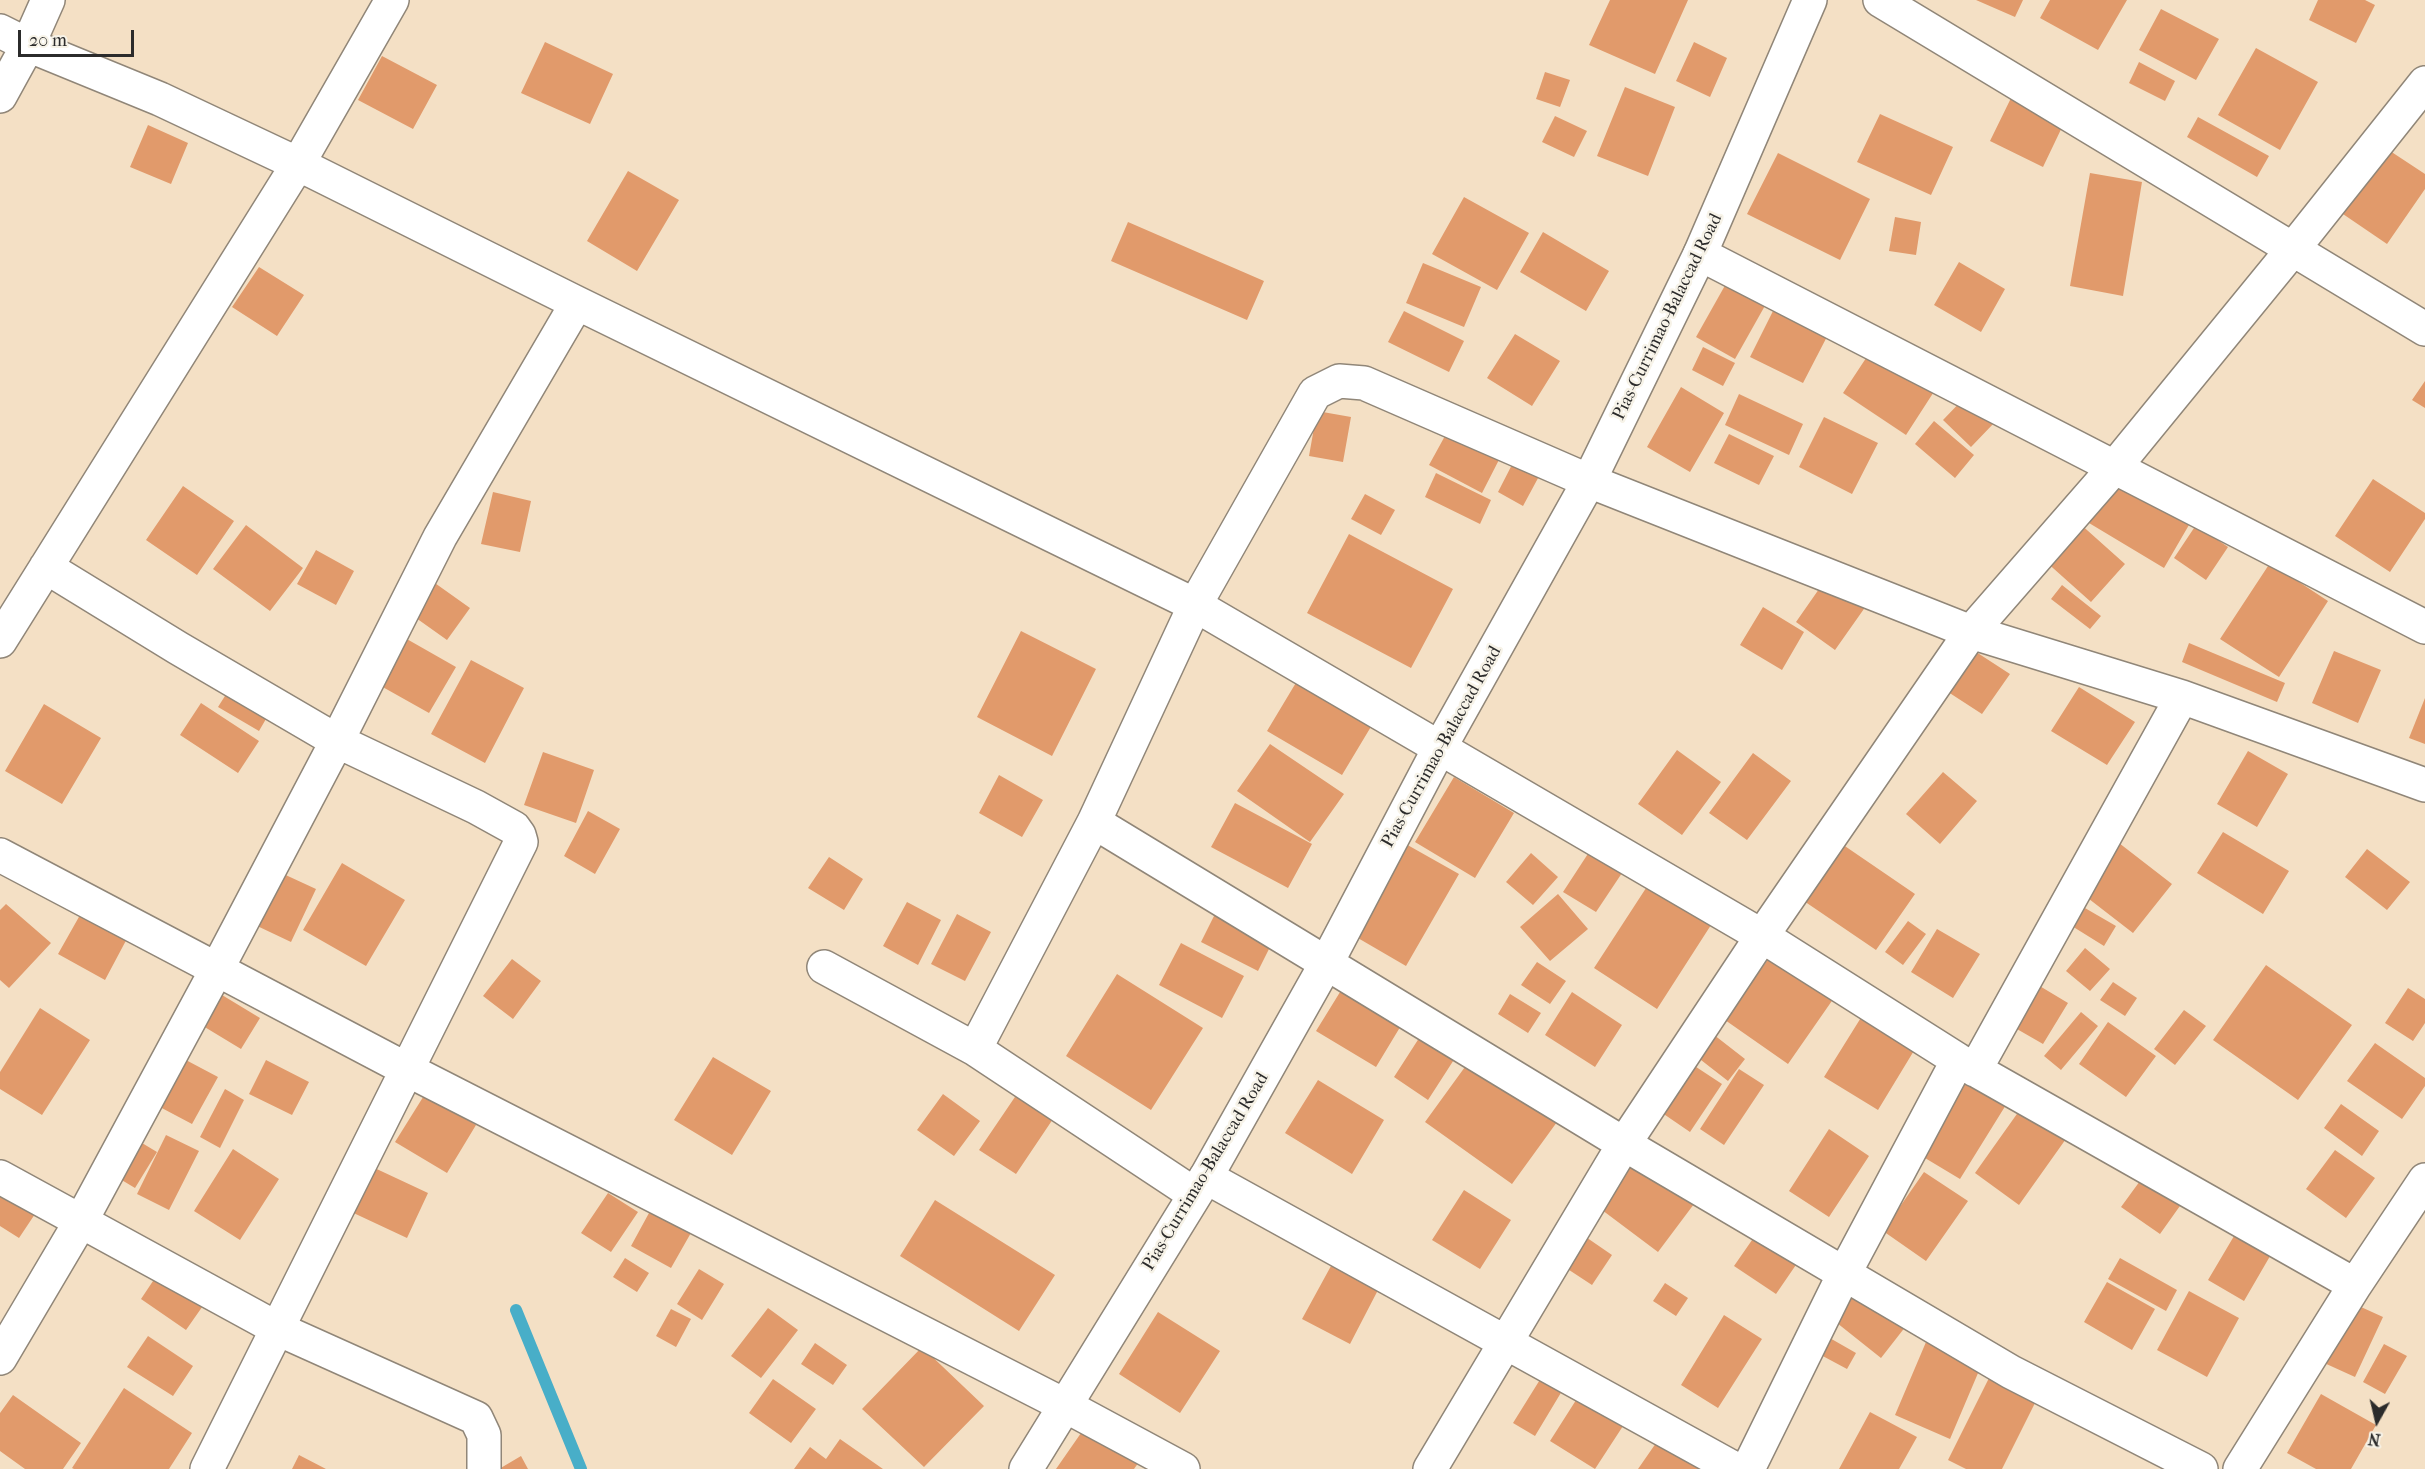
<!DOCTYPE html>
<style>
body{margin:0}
#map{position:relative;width:2425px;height:1469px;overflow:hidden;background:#f4e0c5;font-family:"IM FELL French Canon",serif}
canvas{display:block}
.north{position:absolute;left:2347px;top:1391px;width:60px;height:60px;-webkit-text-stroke:4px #f7f3e8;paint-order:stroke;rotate:188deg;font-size:16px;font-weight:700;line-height:24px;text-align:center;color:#2b2b2b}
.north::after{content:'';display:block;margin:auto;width:21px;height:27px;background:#2b2b2b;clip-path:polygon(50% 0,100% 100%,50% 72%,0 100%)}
.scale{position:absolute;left:18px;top:30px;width:116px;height:27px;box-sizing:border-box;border:3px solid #2b2b2b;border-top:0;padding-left:8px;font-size:18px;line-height:21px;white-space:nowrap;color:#2b2b2b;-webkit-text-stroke:4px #f7f3e8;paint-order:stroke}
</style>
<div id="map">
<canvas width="2425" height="1469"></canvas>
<div class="north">N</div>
<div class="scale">20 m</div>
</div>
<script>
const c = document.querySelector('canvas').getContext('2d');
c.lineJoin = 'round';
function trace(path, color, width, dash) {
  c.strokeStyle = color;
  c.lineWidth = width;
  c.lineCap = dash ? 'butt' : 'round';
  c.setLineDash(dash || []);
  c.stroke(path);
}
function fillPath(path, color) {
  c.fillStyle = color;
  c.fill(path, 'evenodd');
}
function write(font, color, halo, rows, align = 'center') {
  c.font = font + ' "IM FELL French Canon",serif';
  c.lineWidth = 5;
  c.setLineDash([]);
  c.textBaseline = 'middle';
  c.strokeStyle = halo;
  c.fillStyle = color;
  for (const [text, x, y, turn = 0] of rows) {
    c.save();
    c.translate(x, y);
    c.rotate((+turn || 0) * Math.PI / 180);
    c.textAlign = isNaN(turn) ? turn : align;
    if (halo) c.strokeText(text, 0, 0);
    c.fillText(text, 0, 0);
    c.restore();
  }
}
trace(new Path2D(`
 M516,1310L581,1469`), '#48aec8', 12);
fillPath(new Path2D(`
 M1610,0H1688L1655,74L1589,45Z
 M1976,0H2023L2015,17Z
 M2050,0H2127L2098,50L2040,18Z
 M2318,0H2365L2375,5L2356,43L2309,20Z
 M2161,9L2219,39L2196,80L2139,50Z
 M545,42L613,74L590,124L521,93Z
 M1694,42L1727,58L1710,97L1676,81Z
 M2256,48L2318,82L2280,150L2218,115Z
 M382,56L437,85L413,129L358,100Z
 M2139,62L2175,81L2165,101L2129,83Z
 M1545,72L1570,80L1560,107L1536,99Z
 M1625,87L1675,107L1648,176L1597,156Z
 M2012,96L2065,121L2043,167L1990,141Z
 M1880,114L1953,147L1931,195L1857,162Z
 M1555,116L1587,131L1574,157L1542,142Z
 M2198,117L2269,156L2257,177L2187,137Z
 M148,125L188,143L171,184L130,167Z
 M2384,147L2425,174V189L2387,244L2340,212Z
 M1778,153L1870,199L1840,260L1747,214Z
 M628,171L679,200L637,271L587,241Z
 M2090,173L2142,182L2123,296L2070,286Z
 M1464,197L1529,233L1497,290L1432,254Z
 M1895,217L1921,222L1916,255L1889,251Z
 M1128,222L1264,281L1247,320L1111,261Z
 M1543,232L1609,271L1586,311L1520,272Z
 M1959,262L2005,289L1981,332L1934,305Z
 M1423,263L1481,287L1464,327L1406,303Z
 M259,267L304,295L277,336L232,307Z
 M1732,273L1771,295L1735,359L1696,337Z
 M1778,301L1832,327L1803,383L1750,357Z
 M1404,311L1464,341L1449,372L1388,342Z
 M1515,334L1560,361L1532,406L1487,378Z
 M1874,346L1937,387L1906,435L1843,393Z
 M1703,347L1735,363L1723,386L1692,370Z
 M2425,381V408L2412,400Z
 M1681,387L1724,413L1690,472L1647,447Z
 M1739,394L1803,424L1789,455L1725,425Z
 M1967,395L1995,422L1971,447L1943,420Z
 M1317,411L1351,417L1343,462L1309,456Z
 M1824,417L1878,443L1852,494L1799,467Z
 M1934,421L1974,455L1955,478L1915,444Z
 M1451,425L1503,452L1482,493L1429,465Z
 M1729,434L1774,456L1759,485L1714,463Z
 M1518,453L1544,467L1523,506L1498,492Z
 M2113,471L2193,518L2164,568L2084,520Z
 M1436,473L1491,500L1480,524L1425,497Z
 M2373,479L2425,513V519L2390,572L2335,536Z
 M183,486L234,521L197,575L146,540Z
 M493,492L531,501L520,552L481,544Z
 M1365,494L1395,510L1381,535L1351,519Z
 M2078,522L2125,564L2091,602L2044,560Z
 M246,525L303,568L270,611L213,569Z
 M2196,525L2228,547L2206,580L2174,558Z
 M1349,534L1453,589L1411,668L1307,613Z
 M316,550L354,571L336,605L297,584Z
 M2270,563L2328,601L2279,677L2220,639Z
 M1826,579L1866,606L1835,650L1796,622Z
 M432,581L470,608L447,640L409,613Z
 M2062,585L2101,616L2090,629L2051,599Z
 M1763,607L1804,632L1782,670L1740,645Z
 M1021,631L1096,669L1052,756L977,717Z
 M398,634L456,667L429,713L372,681Z
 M2189,643L2285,683L2277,702L2182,662Z
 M1973,650L2010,674L1982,714L1945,690Z
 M2334,651L2381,670L2358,723L2312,703Z
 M471,660L524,688L485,763L431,734Z
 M1300,676L1375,720L1342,775L1267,731Z
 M2079,687L2135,722L2107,765L2051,731Z
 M230,688L270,712L259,731L218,707Z
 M2425,698V744L2409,738Z
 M201,703L259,741L238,773L180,735Z
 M44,704L101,738L62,804L5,771Z
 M1270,744L1344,794L1310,842L1237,791Z
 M1677,750L1721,782L1682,835L1638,804Z
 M2248,751L2288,774L2257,827L2217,804Z
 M543,752L594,770L576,823L524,805Z
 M1753,753L1791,781L1747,840L1709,813Z
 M1943,772L1977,801L1940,844L1906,814Z
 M999,775L1043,800L1022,837L979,813Z
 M1454,777L1514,813L1475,878L1415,842Z
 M1235,803L1312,844L1288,888L1211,847Z
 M588,811L620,829L595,874L564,856Z
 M2223,832L2289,871L2263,914L2197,873Z
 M1836,840L1915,894L1876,950L1798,897Z
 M1404,843L1459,874L1406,966L1351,934Z
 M1595,843L1628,864L1596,912L1563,892Z
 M2119,843L2172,884L2133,933L2080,892Z
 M2367,849L2410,882L2387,910L2345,877Z
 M1531,853L1558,877L1533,905L1506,882Z
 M829,857L863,879L844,910L808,888Z
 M342,863L405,900L366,966L303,930Z
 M277,871L316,889L291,942L253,924Z
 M1648,885L1711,925L1657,1009L1594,968Z
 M1558,894L1588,929L1550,961L1520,927Z
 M907,902L941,920L918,965L883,946Z
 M6,904L51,943L9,988L0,980V910Z
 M1220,904L1277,933L1258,971L1201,942Z
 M2078,904L2116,926L2104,946L2067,923Z
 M84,908L130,933L105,980L58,954Z
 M957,914L991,932L965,981L931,964Z
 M1908,921L1926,934L1903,965L1885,952Z
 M1937,929L1980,954L1953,998L1911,972Z
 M1181,943L1244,976L1222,1018L1159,985Z
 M2085,948L2110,969L2090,991L2066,971Z
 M1774,951L1836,995L1788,1064L1725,1020Z
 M512,959L541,981L513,1019L483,996Z
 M1537,962L1566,981L1550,1004L1521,985Z
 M2266,965L2352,1025L2298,1100L2213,1040Z
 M1117,974L1203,1028L1151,1110L1066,1056Z
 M2028,979L2068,1003L2043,1044L2003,1021Z
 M2113,982L2137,998L2125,1016L2100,1000Z
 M1345,984L1405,1019L1376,1067L1316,1031Z
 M2408,988L2425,999V1023L2413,1041L2385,1023Z
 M1572,992L1622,1025L1595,1067L1545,1035Z
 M1510,994L1541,1013L1528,1033L1498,1014Z
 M222,995L260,1018L241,1049L203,1026Z
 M40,1008L90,1040L42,1115L0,1089V1072Z
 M2184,1010L2206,1026L2175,1065L2154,1049Z
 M2081,1012L2098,1026L2061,1070L2044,1056Z
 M1862,1016L1915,1049L1878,1110L1824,1077Z
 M2108,1022L2156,1056L2126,1097L2079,1064Z
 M1709,1031L1745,1059L1728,1081L1692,1053Z
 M1423,1032L1457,1055L1428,1100L1394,1077Z
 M2375,1043L2425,1078V1086L2402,1119L2347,1081Z
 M713,1057L771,1091L732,1155L674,1120Z
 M184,1059L218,1077L192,1124L158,1106Z
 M1684,1059L1722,1084L1690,1132L1652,1106Z
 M266,1060L309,1082L292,1115L249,1094Z
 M1470,1060L1557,1122L1512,1184L1425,1122Z
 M1739,1069L1764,1085L1724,1145L1700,1129Z
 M1964,1073L2009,1100L1960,1179L1915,1152Z
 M1318,1080L1384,1120L1352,1174L1285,1133Z
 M225,1089L244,1100L220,1148L200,1137Z
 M1019,1091L1055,1116L1016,1174L979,1150Z
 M425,1094L476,1125L447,1173L395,1142Z
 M943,1094L980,1121L954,1156L917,1130Z
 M2024,1104L2068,1136L2019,1205L1975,1173Z
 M2341,1104L2379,1131L2362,1156L2324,1128Z
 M1829,1129L1869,1156L1829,1217L1789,1191Z
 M166,1135L199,1151L169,1210L137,1194Z
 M132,1137L157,1152L135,1188L110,1173Z
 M233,1149L279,1179L240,1240L194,1211Z
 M2335,1150L2375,1178L2346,1218L2306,1189Z
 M1636,1155L1697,1200L1658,1252L1598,1207Z
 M366,1164L428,1193L407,1238L345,1209Z
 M2148,1170L2187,1196L2160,1234L2121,1207Z
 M1924,1172L1968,1201L1926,1261L1883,1231Z
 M5,1189L37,1211L19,1238L0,1226V1197Z
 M1464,1190L1511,1220L1480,1269L1432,1240Z
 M608,1193L638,1212L611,1252L581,1233Z
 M935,1200L1055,1275L1019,1331L900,1256Z
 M655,1202L696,1224L671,1268L631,1246Z
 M1759,1230L1800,1259L1776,1294L1734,1266Z
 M2237,1231L2273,1251L2244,1301L2208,1280Z
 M1580,1233L1612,1255L1592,1285L1560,1264Z
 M625,1258L649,1273L637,1292L613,1277Z
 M2120,1258L2177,1290L2166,1311L2108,1279Z
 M1331,1266L1378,1290L1350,1344L1302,1319Z
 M161,1269L207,1300L186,1330L141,1299Z
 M699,1269L724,1284L702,1320L677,1304Z
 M2107,1282L2155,1309L2132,1350L2084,1322Z
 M1665,1283L1688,1298L1676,1316L1653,1301Z
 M1856,1288L1906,1326L1881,1358L1832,1319Z
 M2189,1291L2239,1318L2207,1377L2157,1350Z
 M2350,1302L2383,1317L2355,1377L2322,1362Z
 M768,1308L798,1330L761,1378L731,1356Z
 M671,1309L691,1319L676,1347L656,1336Z
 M1158,1312L1220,1351L1180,1413L1119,1374Z
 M1724,1315L1762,1339L1718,1408L1681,1385Z
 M1929,1335L1984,1359L1950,1439L1895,1415Z
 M148,1336L193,1366L173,1396L127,1367Z
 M1828,1337L1856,1353L1847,1369L1819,1354Z
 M815,1343L847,1365L833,1385L801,1364Z
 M2384,1344L2407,1356L2385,1394L2363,1382Z
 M922,1347L984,1406L924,1467L862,1409Z
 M1991,1374L2038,1397L2002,1469H1966L1948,1460Z
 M1541,1378L1562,1391L1535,1436L1513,1423Z
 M773,1379L816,1409L791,1443L749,1413Z
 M124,1388L192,1433L169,1469H74L72,1468Z
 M2321,1394L2376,1425L2351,1469H2316L2287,1453Z
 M13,1395L81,1443L63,1469H25L0,1451V1413Z
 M1578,1397L1623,1426L1595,1469L1550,1441Z
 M1870,1412L1917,1437L1899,1469H1839Z
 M1088,1423L1141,1459L1134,1469H1056Z
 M1663,1433L1714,1469H1638Z
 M840,1439L883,1469H794L810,1447L826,1459Z
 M299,1455L326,1469H292Z
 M521,1456L528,1469H499Z`), '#e19a6b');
const minor = new Path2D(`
 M1880,0L2425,329
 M0,31L28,45L160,99L298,164L577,303L1195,605L1762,936L1958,1060L2355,1285
 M0,96L28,45L48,0
 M1700,254L2425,627
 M46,567L178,648L337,741L476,807L514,828L519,835L521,842L207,1469
 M0,641L298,164L392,0
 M1094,822L1624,1144L2011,1372L2201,1469
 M0,855L406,1069L1066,1406L1183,1469
 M824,967L975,1049
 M1975,1070L2182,697
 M0,1177L278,1329L476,1418L484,1435V1469
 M1206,1177L1735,1469
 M1194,1194L975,1049L1094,822L1195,605L1315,393L1339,381L1364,383L1589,481L1971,632L2182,697L2425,785
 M0,1358L81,1221L217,969L337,741L440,537L577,303
 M1430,1469L1624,1144L1762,936L1971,632L2114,468L2293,249L2425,83
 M1748,1469L1844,1274L1958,1060
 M2240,1469L2355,1285L2425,1180`);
const major = new Path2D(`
 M1026,1469L1206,1177L1327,962L1439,749L1589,481L1700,254L1810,0`);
trace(minor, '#908678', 36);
trace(major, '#908678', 36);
trace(minor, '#fff', 33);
trace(major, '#fff', 33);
write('18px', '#2b2b2b', '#f7f3e8', [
 ["Pias-Currimao-Balaccad Road",1668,317,-64],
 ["Pias-Currimao-Balaccad Road",1442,747,-61],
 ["Pias-Currimao-Balaccad Road",1206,1172,-59]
]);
</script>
